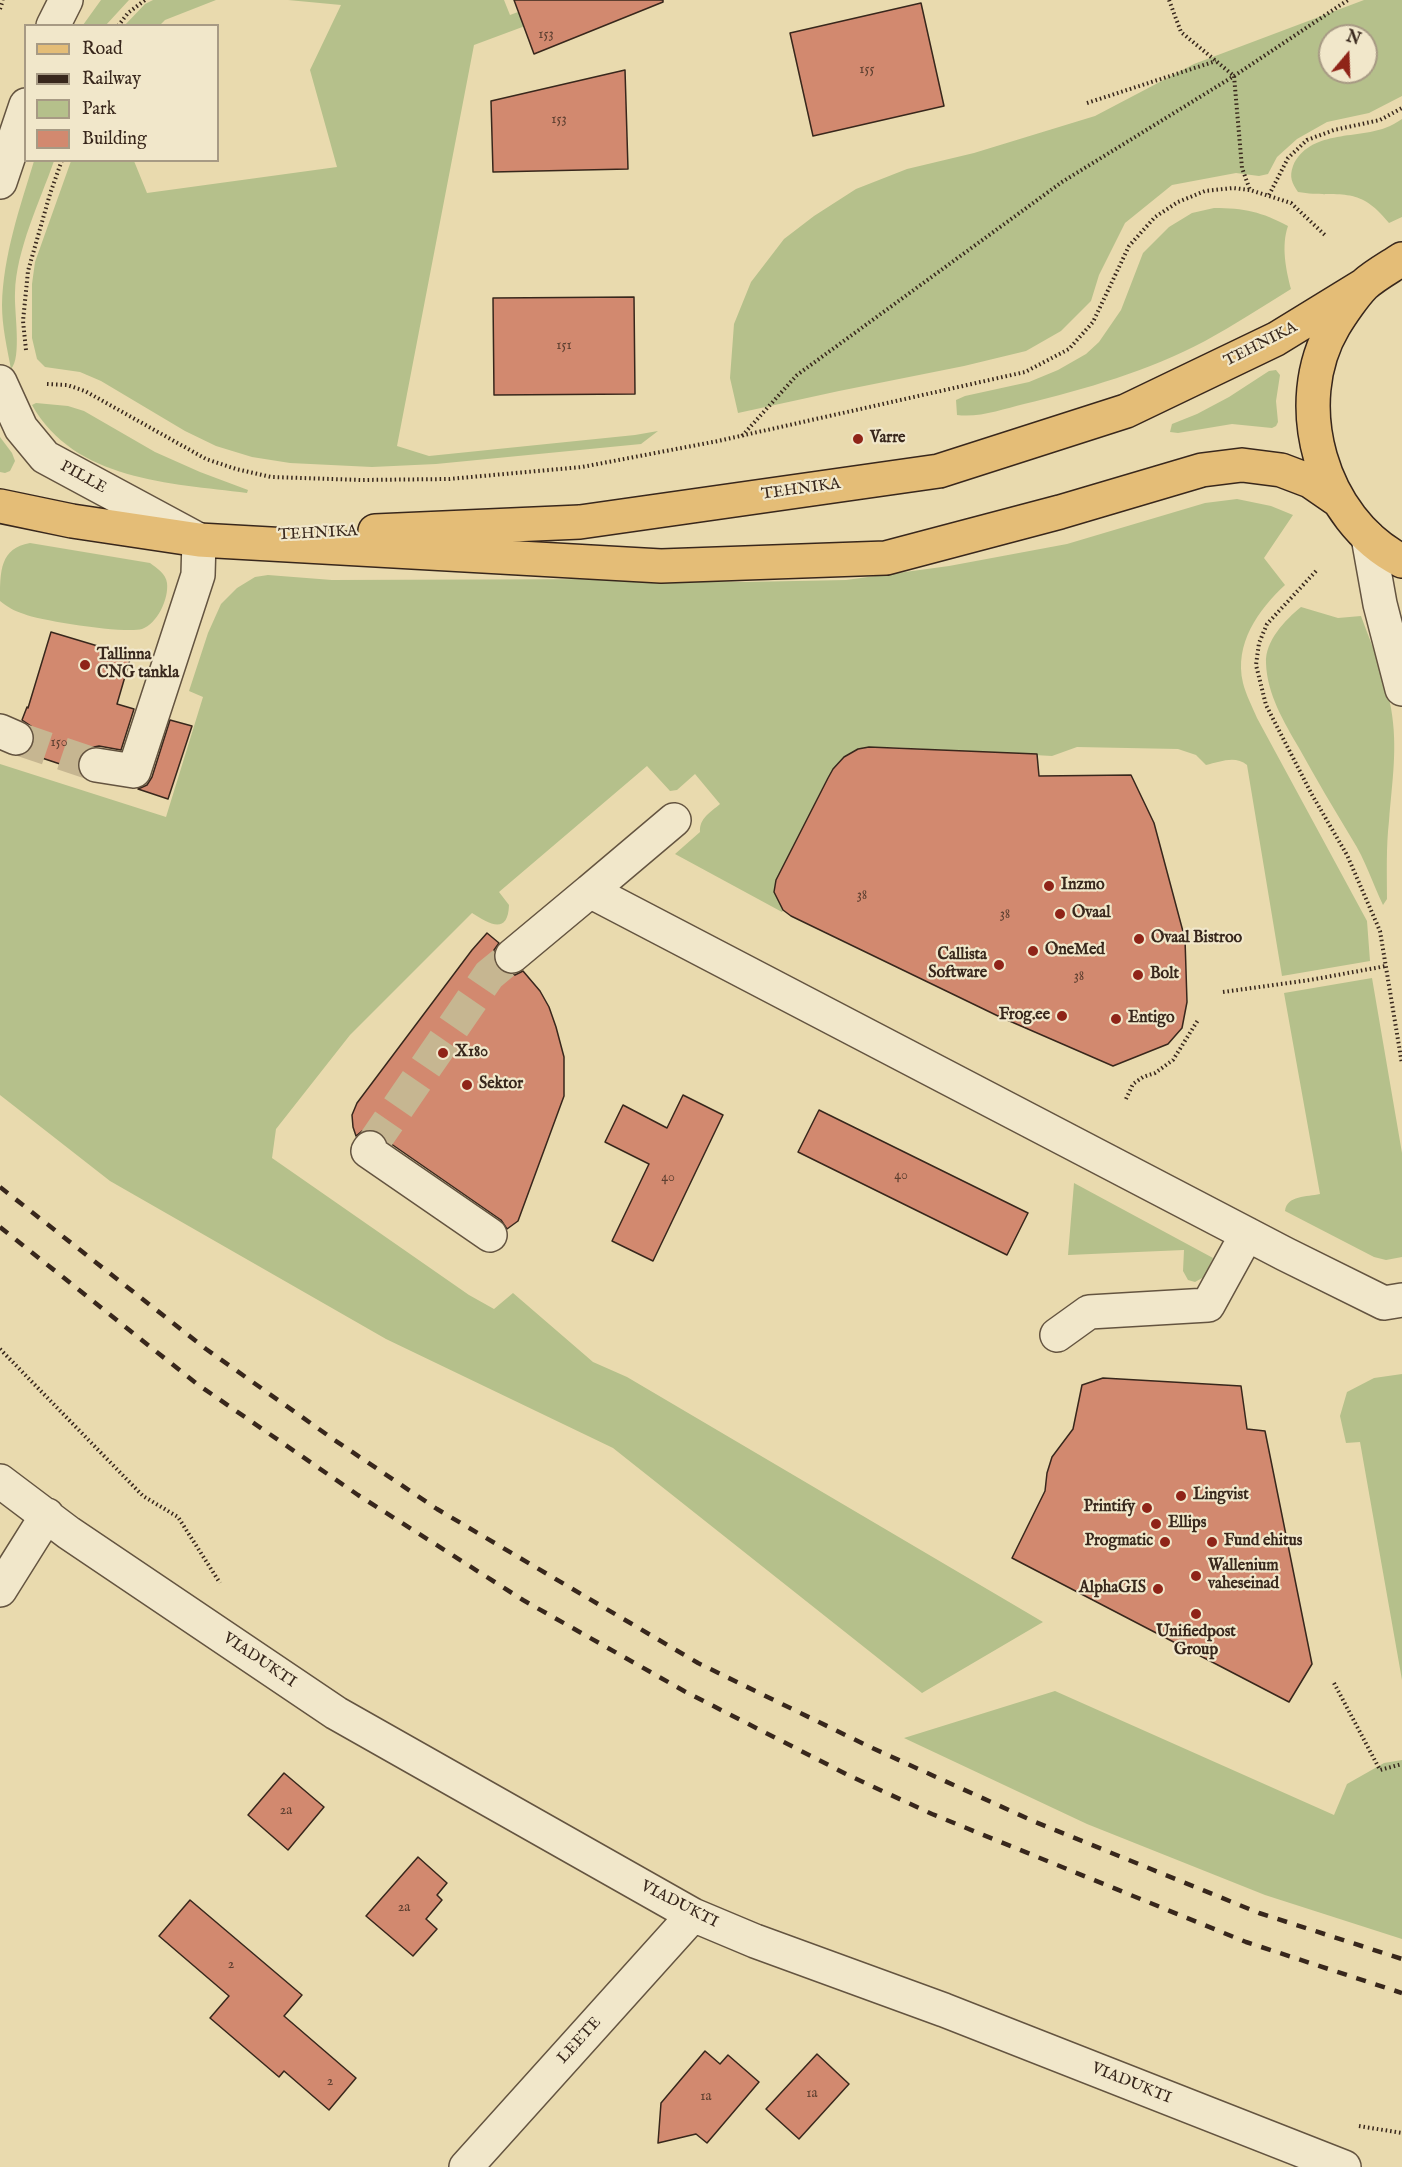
<!DOCTYPE html>
<style>
body{margin:0}
#map{position:relative;width:1402px;height:2167px;overflow:hidden;background:#e9daae;font-family:"IM FELL English",serif}
canvas{display:block}
.legend{position:absolute;left:24px;top:24px;width:195px;height:138px;box-sizing:border-box;background:#f1e7ca;border:2px solid #a79a84;margin:0;padding:8px 10px;list-style:none;font-size:18px;color:#38271c}
.legend li{display:flex;align-items:center;gap:12px;height:30px}
.legend b{width:30px;border:2px solid #a79a84}
.north{position:absolute;left:1318px;top:24px;width:60px;height:60px;box-sizing:border-box;background:#f1e7ca;border:2px solid #a79a84;border-radius:50%;rotate:19deg;font-size:16px;font-weight:700;line-height:24px;text-align:center;color:#38271c}
.north::after{content:'';display:block;margin:auto;width:21px;height:27px;background:#8f2418;clip-path:polygon(50% 0,100% 100%,50% 72%,0 100%)}
</style>
<div id="map">
<canvas width="1402" height="2167"></canvas>
<ul class="legend">
<li><b style="height:8px;background:#e4bd77"></b>Road</li>
<li><b style="height:8px;background:#38271c"></b>Railway</li>
<li><b style="height:16px;background:#b5c08b"></b>Park</li>
<li><b style="height:16px;background:#d2896f"></b>Building</li>
</ul>
<div class="north">N</div>
</div>
<script>
const c = document.querySelector('canvas').getContext('2d');
c.lineJoin = 'round';
function fillPath(path, color) {
  c.fillStyle = color;
  c.fill(path, 'evenodd');
}
function trace(path, color, width, dash) {
  c.strokeStyle = color;
  c.lineWidth = width;
  c.lineCap = dash ? 'butt' : 'round';
  c.setLineDash(dash || []);
  c.stroke(path);
}
function write(font, color, halo, rows, align = 'center') {
  c.font = font + ' "IM FELL English",serif';
  c.lineWidth = 4.5;
  c.setLineDash([]);
  c.textBaseline = 'middle';
  c.strokeStyle = halo;
  c.fillStyle = color;
  for (const [text, x, y, turn = 0] of rows) {
    c.save();
    c.translate(x, y);
    c.rotate((+turn || 0) * Math.PI / 180);
    c.textAlign = isNaN(turn) ? turn : align;
    if (halo) c.strokeText(text, 0, 0);
    c.fillText(text, 0, 0);
    c.restore();
  }
}
fillPath(new Path2D(`
 M101,0H129L106,25H83Z
 M153,0H216L165,20L160,25H125L145,4Z
 M288,0H504L510,15L550,0H595L474,45L397,446L429,456L635,435L658,431L641,444L436,464L372,467L290,463L252,457L216,446L185,431L101,381L80,372L45,367L37,359L32,338V284L35,262L71,161H134L147,193L337,167L310,70L341,5Z
 M1364,0H1402V96L1369,113L1327,122L1297,139L1277,157L1268,174L1259,176L1236,173L1172,185L1125,223L1099,275L1091,301L1061,331L1026,351L964,366L839,391L738,413L730,378L734,324L751,282L784,239L814,216L856,189L907,169L974,153L1095,116L1194,64ZM1330,36H1366V72H1330Z
 M1402,119V217L1389,223C1357,183 1340,199 1298,192C1292,183 1289,177 1293,166C1309,130 1356,139 1385,128C1391,126 1397,122 1402,119Z
 M34,161H54C40,201 16,250 15,293C14,311 22,358 11,369C7,348 2,326 2,305C3,256 20,207 34,161Z
 M1214,208C1244,208 1262,212 1288,226C1281,246 1286,270 1291,289C1262,307 1234,325 1205,341C1148,371 1086,389 1024,404C1003,409 979,418 957,415L956,400L965,396L1029,382L1058,370L1086,354L1099,342L1121,310L1143,253L1169,227L1192,213Z
 M1276,370L1280,375L1276,401L1278,422L1276,426L1272,428L1232,424L1178,433L1170,432L1172,424L1197,414L1229,397L1269,371Z
 M36,403L68,406L84,411L155,452L200,472L248,490L247,493C170,483 75,481 32,405Z
 M0,437L12,453L15,461L10,471L5,473L0,472Z
 M1237,499L1271,506L1293,515L1264,558L1285,585C1258,610 1234,644 1243,683C1246,695 1252,706 1257,718L1367,921L1370,961L1282,976L1247,765C1235,755 1220,762 1206,765L1196,755L1178,749L1077,747L1052,756L891,747L858,749L844,757L828,777L776,880L774,892L783,910L782,912L675,854L700,832C699,818 711,812 720,804L695,774L677,790L670,791L647,766L499,892L509,905C508,936 488,923 472,913L350,1035L276,1129L272,1158L469,1295L494,1309L513,1293L593,1362L627,1377L1043,1622L922,1693L613,1448L386,1339L110,1181L0,1095V764L166,817L203,697L189,691L208,633L221,604L237,588L255,577L268,575L332,580L626,579L745,582L846,580L949,566L1067,544L1205,503Z
 M30,543L150,563C157,568 166,574 167,583C169,599 157,624 142,629C126,634 41,621 24,614C14,611 8,607 0,601C0,571 0,548 30,543Z
 M1301,607L1338,618L1361,616C1372,646 1385,676 1391,708C1398,748 1392,781 1389,821C1386,847 1387,873 1387,899L1383,905C1373,884 1365,859 1352,839C1334,809 1316,779 1299,748C1284,722 1267,694 1266,663C1265,641 1285,620 1301,607Z
 M1372,978L1402,1153V1257L1386,1260L1374,1257L1285,1211C1287,1195 1307,1197 1320,1194L1284,993Z
 M1074,1183L1213,1258L1204,1277L1195,1282L1188,1280L1183,1271L1184,1250L1068,1255Z
 M1402,1374V1680L1360,1442L1346,1443L1340,1416L1347,1392L1374,1378Z
 M1055,1691L1334,1815L1347,1784L1384,1763L1402,1760V1939L1265,1895L1087,1824L904,1738Z`), '#b5c08b');
const building = new Path2D(`
 M514,0H663V2L534,54Z
 M921,3L944,106L813,136L790,33Z
 M625,70L628,169L493,172L491,101Z
 M634,297L635,394L494,395L493,298Z
 M51,632L131,656L117,704L134,709L121,750L99,746L89,748L81,754L78,762V770L27,753L33,745L34,735L31,726L22,720L27,707L28,708Z
 M170,720L192,726L168,799L138,789L147,785L152,777Z
 M869,747L1037,754L1039,776L1131,775L1154,823L1185,939L1187,1002L1182,1028L1168,1044L1113,1066L998,1016L791,916L783,910L774,892L776,880L828,778L833,769L844,757L858,749Z
 M487,933L499,943L494,950V959L498,968L506,974L515,975L523,971L540,991L549,1007L556,1027L564,1057V1096L518,1221L507,1229L501,1220L387,1141L380,1132L371,1129L362,1131L356,1136L353,1127L352,1115L357,1103L472,950Z
 M683,1095L723,1115L653,1261L612,1241L649,1164L605,1142L623,1105L667,1128Z
 M819,1110L1028,1213L1007,1255L798,1152Z
 M1103,1378L1241,1386L1247,1429L1265,1431L1312,1664L1289,1702L1012,1558L1045,1491L1047,1473L1052,1457L1073,1429L1082,1385Z
 M284,1773L324,1807L288,1850L248,1815Z
 M418,1857L447,1883L437,1895L442,1900L426,1919L437,1929L413,1956L366,1916Z
 M190,1900L302,1995L284,2016L356,2078L329,2110L284,2071L279,2077L210,2018L229,1996L159,1936Z
 M705,2051L720,2064L728,2055L759,2082L707,2143L696,2134L658,2143L661,2103Z
 M817,2054L849,2084L799,2139L766,2109Z`);
fillPath(building, '#d2896f');
trace(building, '#38271c', 1.5);
trace(new Path2D(`
 M16,738L96,765
 M370,1148L489,975L512,956`), '#c6b691', 33, [33, 16]);
const minor = new Path2D(`
 M53,26L66,0
 M0,182L26,105
 M0,382L21,428L45,457L199,540L198,575L134,771L96,765
 M1368,537L1380,604L1402,689
 M0,731L16,738
 M674,820L590,891L1285,1254L1384,1303L1402,1300
 M512,956L590,891
 M370,1148L368,1151L490,1235
 M1057,1335L1089,1312L1208,1305L1247,1234
 M0,1481L69,1533L336,1713L693,1915L755,1941L944,2010L1344,2167
 M0,1590L47,1515
 M466,2167L693,1915`);
const major = new Path2D(`
 M1402,259C1390,267 1375,275 1364,285C1355,294 1341,314 1334,326C1288,403 1321,520 1402,561
 M0,506L72,521L199,540L661,566L886,558L1060,512L1202,470L1242,465L1281,470L1310,481L1339,501
 M375,531L580,522L939,471L1126,411L1276,339L1364,285`);
trace(minor, '#645440', 36);
trace(major, '#38271c', 36);
trace(new Path2D(`
 M1169,0L1181,32L1234,76L1242,168L1250,190
 M0,9L3,0
 M118,26L128,13L145,0
 M1087,103L1216,61
 M1269,195L1288,158L1307,140L1334,130L1380,120L1402,108
 M26,350L23,321L28,271L50,194L62,160
 M47,384L67,385L85,391L206,459L236,469L271,477L362,480L449,479L582,467L718,441L1025,372L1069,349L1093,322L1129,246L1155,217L1178,202L1205,191L1233,188L1250,190L1291,203L1326,236
 M742,436L797,375L1062,182L1234,76L1348,0
 M1316,571L1267,624L1259,643L1256,665L1266,705L1311,793L1347,855L1380,931L1402,1064
 M1223,992L1310,980L1386,966
 M1126,1099L1133,1084L1143,1077L1155,1073L1173,1060L1198,1020
 M0,1349L143,1496L178,1517L220,1583
 M1334,1683L1380,1770L1402,1764
 M1359,2126L1402,2133`), '#38271c', 4, [1.5, 3]);
trace(minor, '#f1e7ca', 33);
trace(major, '#e4bd77', 33);
trace(new Path2D(`
 M0,1187L206,1349L333,1439L437,1509L698,1663L870,1747L1033,1821L1259,1913L1402,1959
 M0,1227L197,1384L358,1495L523,1600L684,1691L850,1776L932,1814L1246,1942L1402,1993`), '#38271c', 4.5, [10, 10]);
for (const [x, y, r, color] of [
 [858,439,6,"#8f2418"],
 [85,665,6,"#8f2418"],
 [1049,886,6,"#8f2418"],
 [1060,914,6,"#8f2418"],
 [1139,939,6,"#8f2418"],
 [1033,951,6,"#8f2418"],
 [999,965,6,"#8f2418"],
 [1138,975,6,"#8f2418"],
 [1062,1016,6,"#8f2418"],
 [1116,1019,6,"#8f2418"],
 [443,1053,6,"#8f2418"],
 [467,1085,6,"#8f2418"],
 [1181,1496,6,"#8f2418"],
 [1147,1508,6,"#8f2418"],
 [1156,1524,6,"#8f2418"],
 [1165,1542,6,"#8f2418"],
 [1212,1542,6,"#8f2418"],
 [1196,1576,6,"#8f2418"],
 [1158,1589,6,"#8f2418"],
 [1196,1614,6,"#8f2418"]
]) {
  const dot = new Path2D();
  dot.arc(x, y, r, 0, 2 * Math.PI);
  c.fillStyle = color;
  c.fill(dot);
  trace(dot, '#f1e7ca', 2);
}
write('14px', '#5e4031', null, [
 ["153",546,35],
 ["155",867,70],
 ["153",559,120],
 ["151",564,346],
 ["150",59,743],
 ["38",862,896],
 ["38",1005,915],
 ["38",1079,977],
 ["40",901,1176],
 ["40",668,1178],
 ["2a",286,1811],
 ["2a",404,1908],
 ["2",231,1965],
 ["2",330,2082],
 ["1a",812,2094],
 ["1a",706,2097]
]);
write('16px', '#38271c', '#f1e7ca', [
 ["TEHNIKA",1261,345,-27],
 ["PILLE",83,478,29],
 ["TEHNIKA",801,490,-8],
 ["TEHNIKA",318,534,-3],
 ["VIADUKTI",259,1661,34],
 ["VIADUKTI",679,1905,27],
 ["LEETE",580,2041,-48],
 ["VIADUKTI",1131,2084,22]
]);
write('bold 16px', '#38271c', '#f1e7ca', [
 ["Varre",870,439],
 ["Tallinna",97,656],
 ["CNG tankla",97,674],
 ["Inzmo",1061,886],
 ["Ovaal",1072,914],
 ["Ovaal Bistroo",1151,939],
 ["OneMed",1045,951],
 ["Callista",987,956,"right"],
 ["Software",987,974,"right"],
 ["Bolt",1150,975],
 ["Frog.ee",1050,1016,"right"],
 ["Entigo",1128,1019],
 ["X180",455,1053],
 ["Sektor",479,1085],
 ["Lingvist",1193,1496],
 ["Printify",1135,1508,"right"],
 ["Ellips",1168,1524],
 ["Progmatic",1153,1542,"right"],
 ["Fund ehitus",1224,1542],
 ["Wallenium",1208,1567],
 ["vaheseinad",1208,1585],
 ["AlphaGIS",1146,1589,"right"],
 ["Unifiedpost",1196,1633,"center"],
 ["Group",1196,1651,"center"]
], 'left');
</script>
